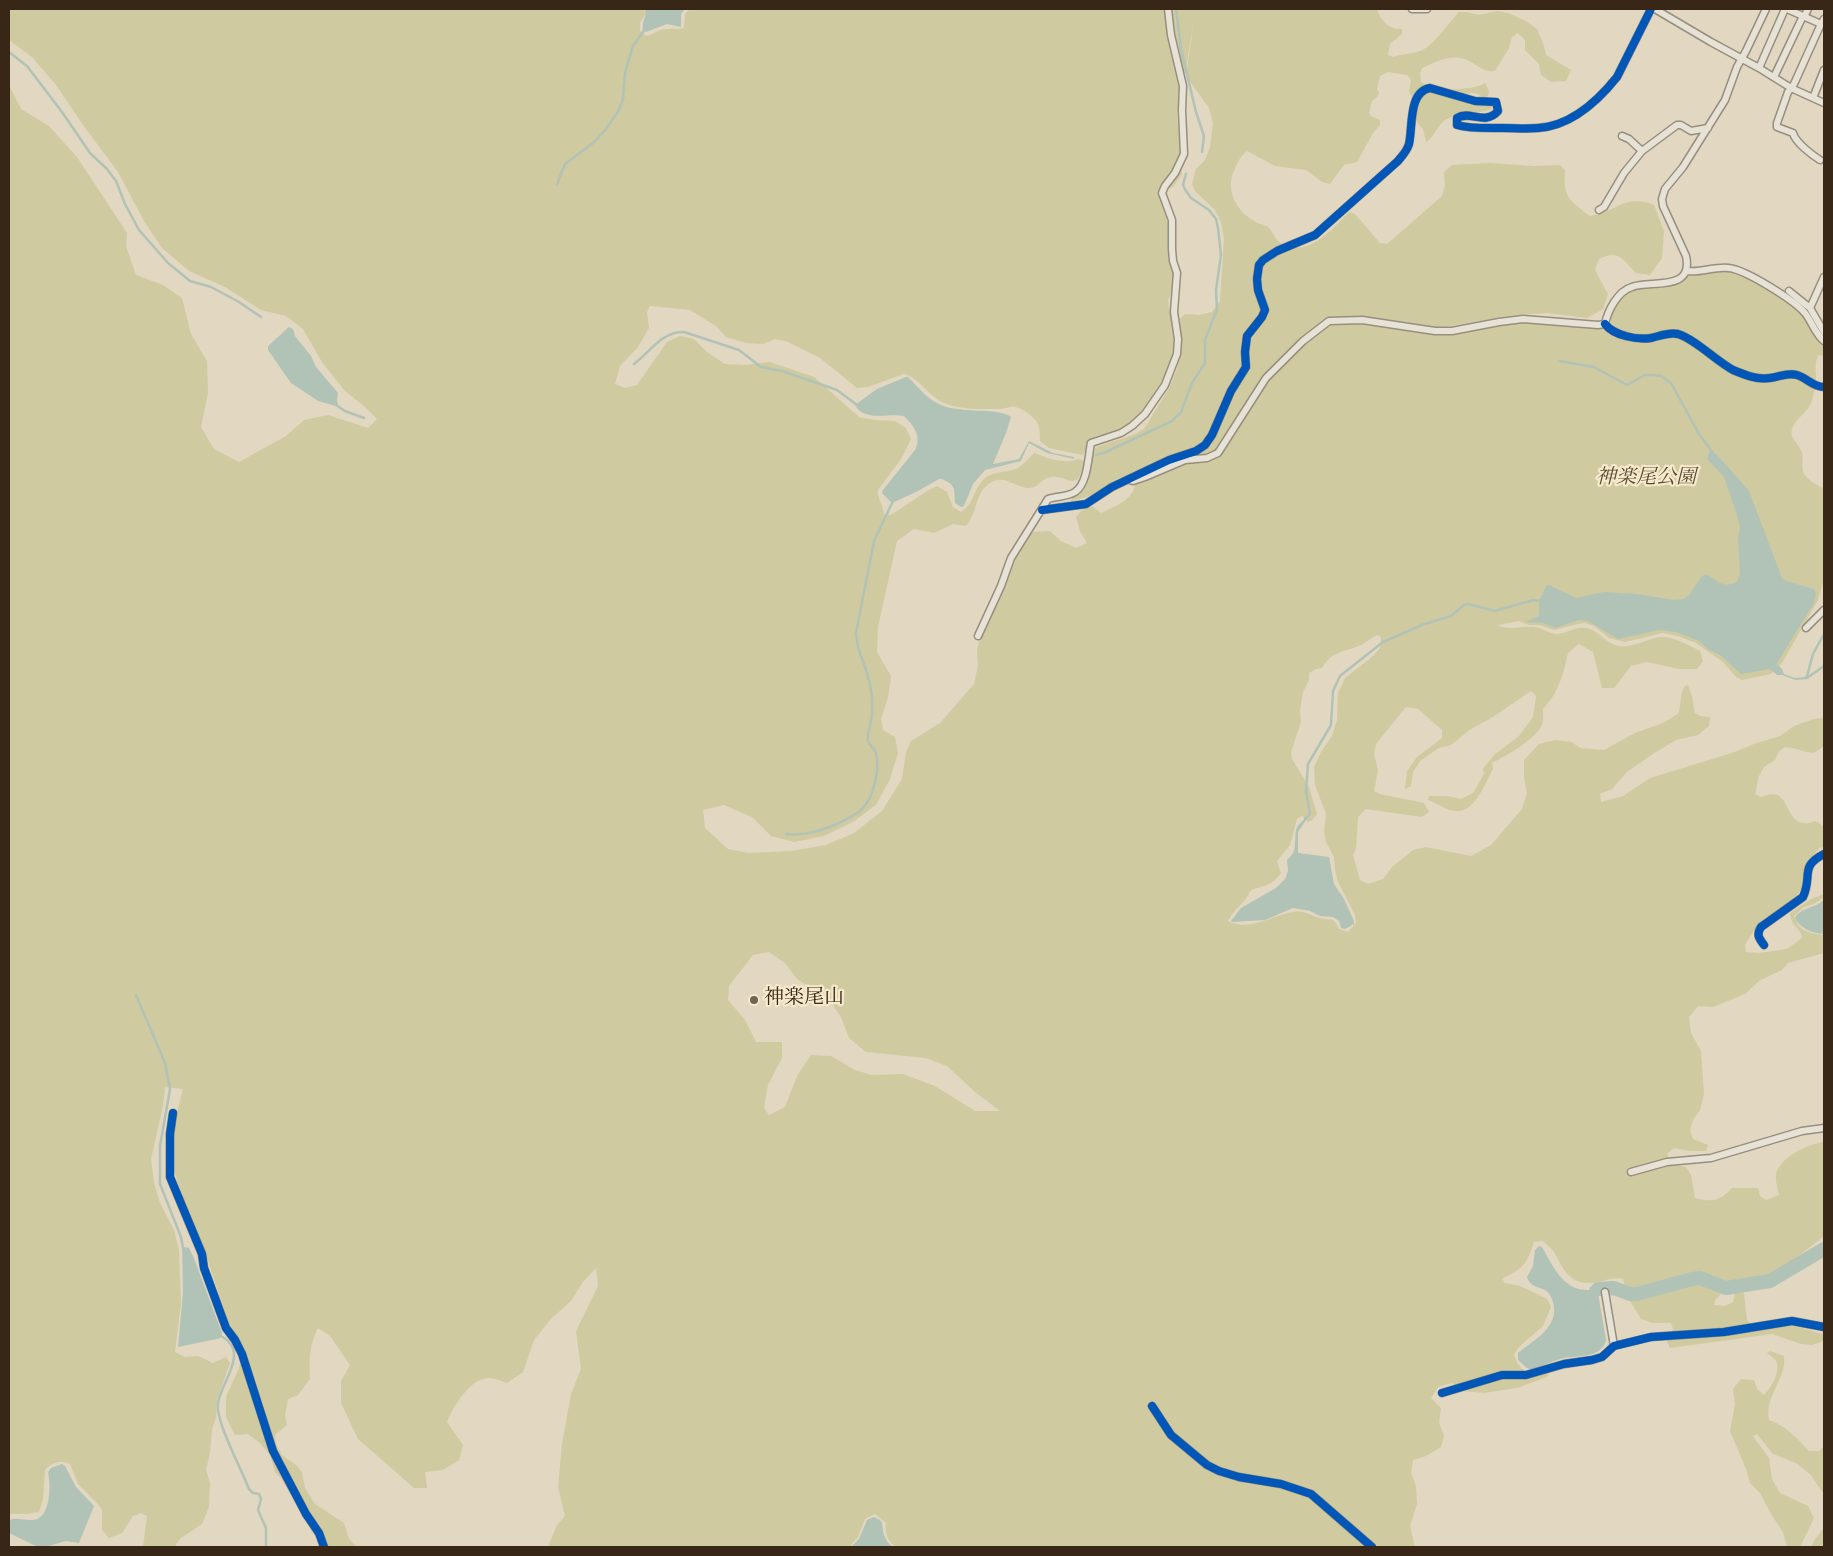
<!DOCTYPE html>
<meta charset="utf-8">
<style>
body{margin:0}
#map{position:relative;width:1833px;height:1556px;overflow:hidden;background:#e2d7c0;font-family:"Sorts Mill Goudy",serif}
canvas{display:block}
.frame{position:absolute;inset:0;border:10px solid #382616;pointer-events:none}
</style>
<div id="map">
<canvas width="1833" height="1556"></canvas>
<div class="frame"></div>
</div>
<script>
const c = document.querySelector('canvas').getContext('2d');
c.lineJoin = 'round';
function fillPath(path, color) {
  c.fillStyle = color;
  c.fill(path, 'evenodd');
}
function trace(path, color, width, dash) {
  c.strokeStyle = color;
  c.lineWidth = width;
  c.lineCap = dash ? 'butt' : 'round';
  c.setLineDash(dash || []);
  c.stroke(path);
}
function write(font, color, halo, rows, align = 'center') {
  c.font = font + ' "Sorts Mill Goudy","Noto Serif JP",serif';
  c.lineWidth = 4.5;
  c.setLineDash([]);
  c.textBaseline = 'middle';
  c.strokeStyle = halo;
  c.fillStyle = color;
  for (const [text, x, y, turn = 0] of rows) {
    c.save();
    c.translate(x, y);
    c.rotate((+turn || 0) * Math.PI / 180);
    c.textAlign = isNaN(turn) ? turn : align;
    if (halo) c.strokeText(text, 0, 0);
    c.fillText(text, 0, 0);
    c.restore();
  }
}
fillPath(new Path2D(`
 M9,9H644L645,14L640,23V31L647,36C654,34 659,29 667,29C673,28 677,30 684,28L685,14L690,9H1377C1381,21 1389,30 1402,29V34L1390,44L1388,55L1393,57C1402,54 1412,54 1420,51C1433,47 1449,22 1459,12H1467L1479,15L1497,11L1508,13L1526,21L1537,29L1544,46L1546,55L1571,70L1566,81L1551,82L1541,75L1539,64L1525,50V40L1518,33L1512,37L1509,48L1495,71C1485,72 1481,68 1473,63C1455,52 1440,60 1422,68L1420,74L1421,82C1433,92 1472,91 1485,83L1489,91L1488,96L1483,98C1477,91 1469,93 1461,95V100L1491,106L1492,109C1476,115 1462,112 1447,119C1438,123 1435,137 1426,142L1423,129L1415,120L1416,102L1409,92L1411,80L1407,75L1388,72L1380,76L1377,89L1379,93L1377,97L1372,101L1369,113L1371,116L1380,120V125L1373,133L1357,162L1344,165L1330,184L1322,182L1306,170L1275,166L1247,151C1239,157 1237,164 1233,173C1226,192 1237,211 1254,221C1258,224 1264,224 1268,227C1274,232 1274,240 1282,244C1309,258 1332,229 1349,212L1355,214L1380,243L1387,244L1442,196L1445,185L1444,172L1452,165L1490,163L1534,166L1560,165L1565,170C1563,198 1569,200 1590,216C1617,212 1626,193 1654,205L1664,231L1662,258L1650,275L1636,273C1622,259 1619,249 1599,259L1595,270L1608,294L1603,309L1587,318L1548,313L1515,315L1438,328L1434,335C1460,337 1485,326 1510,323C1541,320 1577,322 1606,330L1612,325L1610,319L1612,312L1626,293L1635,289L1666,287L1690,276L1725,271L1742,275L1792,303L1802,310L1824,342V356L1818,355C1814,368 1816,370 1816,382C1816,388 1813,395 1812,401C1808,413 1795,418 1792,429C1789,439 1800,444 1802,453C1804,461 1800,469 1805,475C1810,482 1818,485 1824,489V579L1818,600L1782,663L1771,674L1742,680L1736,677L1723,662L1696,643L1678,636L1663,633L1625,642L1609,638L1594,626L1585,623L1578,624L1554,630L1539,625H1529L1519,621L1498,625C1508,631 1523,626 1535,627C1542,628 1550,634 1557,634C1566,634 1574,626 1586,628C1599,630 1606,644 1619,646C1633,648 1647,639 1660,637C1674,636 1688,645 1700,651L1703,661L1697,669H1679L1647,662L1631,666L1614,688H1602L1593,652L1579,644L1568,653C1563,675 1559,692 1543,709C1543,714 1544,721 1542,725C1536,739 1506,756 1492,763L1493,769C1485,783 1475,814 1454,811C1446,810 1436,803 1428,800L1429,796H1448L1461,799L1473,793L1484,774L1483,769L1494,755L1519,736L1533,717L1536,696L1531,691L1493,717L1471,729L1451,745L1439,748L1420,761L1413,772L1411,786L1405,789L1407,771L1417,757L1442,738V730L1418,709L1406,707L1376,744L1374,754L1378,770L1374,791L1380,794L1424,803L1429,812L1422,817L1366,809L1358,817L1356,849L1353,855L1360,880L1368,884L1383,879L1392,867L1413,850L1426,847L1471,856L1491,845L1522,809L1527,793L1524,777V760L1539,744L1555,740L1571,742L1581,748L1604,750L1635,733L1663,723L1678,714C1682,704 1679,695 1685,686L1688,685L1692,696L1695,713L1701,716L1710,717L1709,726L1698,735L1676,740L1656,752L1627,772L1612,789L1600,794L1601,802L1623,796L1650,778L1732,753L1754,744L1780,736L1794,726L1814,719L1824,718V746L1814,753L1806,752L1793,748L1785,747L1779,751L1775,760L1764,767L1759,776L1755,794L1761,797C1764,796 1769,794 1773,794C1791,794 1786,833 1815,821C1828,826 1824,835 1824,847L1819,848L1805,867L1804,877L1801,889L1795,899L1764,919L1756,927L1745,945L1746,952L1758,953L1787,949L1802,938C1801,927 1791,928 1790,913L1811,899L1824,894V897L1814,904L1804,907L1794,916C1797,931 1812,934 1824,935V953L1788,963L1782,970L1759,981L1745,994L1713,1007L1698,1006L1689,1017L1691,1033L1701,1051L1704,1094L1700,1110L1693,1120L1690,1130L1693,1139L1708,1145L1706,1151H1689L1674,1148L1667,1154L1671,1164L1686,1167L1691,1175L1695,1198C1712,1202 1719,1202 1732,1188H1758L1760,1196L1766,1200L1779,1195C1778,1189 1775,1180 1776,1174C1780,1157 1808,1144 1824,1142V1236L1776,1274L1758,1280H1731C1723,1286 1724,1293 1715,1300L1714,1305L1725,1306L1733,1302L1735,1293L1741,1288L1744,1293L1747,1320L1757,1330C1770,1328 1784,1325 1797,1327C1806,1328 1815,1333 1824,1334V1341L1812,1345L1801,1344L1772,1334L1670,1348L1666,1339L1673,1329L1671,1323H1653L1641,1319L1628,1298L1623,1279C1609,1276 1604,1283 1589,1283C1568,1283 1563,1268 1554,1252C1551,1248 1547,1244 1543,1241L1534,1242C1526,1266 1524,1267 1502,1279L1505,1283L1520,1286L1547,1299L1551,1307L1543,1326L1520,1346L1514,1354C1516,1364 1524,1374 1535,1374C1540,1374 1547,1371 1551,1369L1547,1377L1517,1388L1484,1393L1463,1391L1452,1383L1438,1387L1431,1398L1441,1408L1439,1422L1444,1436L1441,1447L1426,1456L1413,1460L1411,1473L1416,1486L1417,1504L1410,1526L1415,1547H896C887,1540 885,1534 886,1523L875,1514L865,1519L858,1537L849,1547H548L557,1525L565,1516L558,1487L562,1444L571,1394L581,1369L576,1331L598,1286L596,1268L583,1282L571,1301L551,1319L534,1340L523,1372L507,1383C502,1382 493,1377 487,1378C469,1380 453,1407 447,1422L463,1445L459,1460L443,1470L425,1472L427,1488H414L358,1439L341,1403V1381L350,1365L330,1336L318,1328C309,1345 309,1360 310,1379L298,1395L288,1399L285,1415L287,1425L275,1435L276,1444L282,1455L296,1465L302,1472L305,1488L315,1504L344,1523L349,1539L357,1547H323L313,1533L281,1478L275,1472L270,1455L260,1443L248,1434L235,1435L226,1417V1397L239,1368L245,1349L228,1322L205,1252L183,1199L174,1170L173,1129L183,1089L165,1087L163,1106L151,1159L154,1183L160,1203L174,1230L179,1250L181,1303L175,1352L185,1357L198,1356L213,1363L226,1357L230,1363L217,1400L216,1418L212,1429L210,1453L206,1470L210,1483L209,1507L202,1524L181,1538L176,1544V1547H143L147,1516L141,1513L133,1516L122,1533L109,1538L102,1530V1510L97,1503L78,1484L70,1464C60,1460 53,1462 45,1470L43,1499L39,1512L26,1514H9V85L21,109L49,126L77,157L127,233L126,246L136,275L163,285L182,298L191,334L207,361L208,393L201,427L214,449L239,462L286,436L304,420L328,415L368,428L377,419L364,406L345,391L322,362L303,329L286,316L261,310L225,287L189,271L162,248L144,221L118,172L83,125L56,85L32,57L9,40ZM1195,14L1186,76L1209,108L1213,123L1210,147L1205,160L1196,169L1192,184L1195,191L1215,210L1221,222L1224,239L1220,301L1212,312L1199,315L1185,314L1179,320C1185,360 1175,382 1153,414C1150,419 1147,427 1142,430C1128,439 1110,441 1095,448C1087,471 1094,481 1072,496L1071,501C1080,499 1089,497 1097,492C1111,484 1119,472 1136,478C1136,499 1118,505 1101,513L1092,506L1082,510L1076,517L1080,531L1087,543L1076,548L1061,541L1050,531L1031,532L1010,568L1004,587L979,642L977,649L978,666L974,684L940,723L911,741L906,752L902,779L882,811L854,833L826,845L791,851L748,853L728,849L705,828L703,810L724,805L752,817L771,836L794,842L824,836L853,822L876,805L890,779L898,753L895,737L883,730L881,719L888,698L891,676L877,652L878,627L897,541L914,529L934,533L953,524L966,526C977,514 975,492 990,483C1005,474 1014,487 1027,488C1037,489 1040,481 1047,478C1066,471 1077,498 1084,461L1079,459C1064,465 1048,458 1034,453C1029,458 1022,466 1016,469C1005,473 991,471 983,480C973,491 974,504 961,512L953,507L947,492L937,486L927,491L891,515L884,514C883,504 877,499 878,490L901,459L911,439L906,428L895,421L874,420L859,417L814,377L770,362L744,365L725,364L707,352L694,339L680,336L667,342L637,385L625,388L615,384L620,366L638,347L649,328L647,312L650,306L690,310L716,326L726,337L746,343L763,344L775,339L788,342L820,358L857,388L868,387L904,374C919,377 929,398 947,404C963,410 983,409 1000,409C1005,409 1011,406 1015,407C1022,408 1034,417 1037,422C1040,428 1040,435 1040,441L1049,448L1082,455L1086,451L1090,440L1097,436L1124,430L1144,409L1159,386L1171,364L1175,342L1168,301L1174,284V272L1168,258V224L1160,195L1161,191L1173,187L1182,174L1177,114L1180,79L1185,75ZM1377,635L1381,637L1380,648L1372,657L1345,678L1338,693L1337,720L1332,736L1321,752L1314,767L1315,785L1326,814L1324,832L1326,842L1334,857L1335,870L1338,882L1355,915L1356,923L1348,932L1339,929C1333,916 1331,921 1320,918C1311,916 1304,910 1293,912C1272,915 1250,932 1228,921C1234,909 1246,902 1251,890C1264,886 1273,885 1281,873L1277,861L1290,845L1297,819L1302,816L1308,822L1312,820L1317,814L1309,787L1292,759L1291,752L1301,722L1300,710L1303,692L1309,680V673L1316,669L1322,668C1333,649 1345,653 1363,644C1367,641 1372,638 1377,635ZM769,952L785,963L797,979L829,999L841,1017L849,1038L866,1052L926,1058L947,1066L975,1092L1000,1111H975L935,1086L903,1074L872,1075L855,1070L831,1056L811,1055L798,1074L785,1107L769,1115L764,1108L768,1085L782,1058V1042H756L745,1020L728,1000L729,986L753,955Z
 M1770,1351L1784,1356C1787,1378 1764,1397 1769,1420C1786,1426 1797,1438 1809,1451H1819L1824,1446V1491L1822,1492L1811,1475L1796,1463L1773,1454L1757,1434L1753,1436L1769,1458L1772,1479L1780,1493L1808,1506L1814,1518L1800,1547H1787L1783,1532L1771,1514L1760,1493L1750,1483L1746,1469L1730,1431L1735,1404L1733,1389L1741,1379L1754,1380L1757,1389L1764,1395C1771,1388 1781,1372 1776,1361C1774,1358 1770,1355 1767,1353Z
 M1824,1527V1547H1811L1814,1541Z`), '#d0caa0');
fillPath(new Path2D(`
 M645,9H685L681,14V27L667,24L646,32L643,30C641,21 647,18 645,9Z
 M289,327L293,329L295,336L311,356L316,367L338,393L337,401L339,407L318,401L291,383L268,350V346Z
 M906,377H908C919,388 927,399 941,405C961,414 999,407 1011,417L1006,433L993,464L1019,459L1029,441L1053,453L1074,457V459L1047,453L1029,443L1021,461L985,470L973,484L964,506L961,507L955,503L954,489L951,484L942,479H939L918,491L892,503L882,493L883,490L915,450C922,436 914,426 904,416C889,413 864,422 855,405L877,389Z
 M1710,450L1718,456L1749,491L1782,578L1786,581L1814,589L1816,594L1814,603L1777,663L1776,666L1778,665L1782,669L1784,674L1795,678L1806,677L1807,679L1796,680L1782,675H1777L1770,669L1741,674L1720,655L1708,649L1699,641L1676,632L1659,630L1618,639L1588,621L1579,620L1555,628L1543,623L1526,622L1539,616V601L1547,585H1549L1576,598L1604,592L1637,594L1674,600L1684,599L1689,595L1702,576L1706,574C1719,580 1720,589 1737,582L1740,573L1738,537L1740,527L1737,515L1724,477L1707,459Z
 M1309,816L1298,832V853L1329,857L1334,884L1344,899L1354,921V924L1345,929L1341,928L1339,921L1333,917L1320,916L1310,911L1293,908L1265,920L1232,922L1231,921L1241,908L1276,888L1285,879L1288,871L1287,860C1290,857 1293,854 1294,851C1298,832 1290,829 1309,816Z
 M1824,900V934C1811,933 1805,930 1796,921L1795,917C1804,906 1814,909 1824,900Z
 M182,1243L184,1247L189,1248L193,1256L222,1333L220,1338L217,1339L178,1347L183,1293Z
 M1539,1246L1542,1247C1553,1266 1563,1291 1589,1290L1590,1287L1602,1286V1291L1598,1293L1606,1340C1601,1360 1574,1355 1560,1359C1550,1362 1542,1366 1533,1370L1527,1368L1518,1360V1353C1534,1340 1560,1327 1553,1302C1552,1298 1549,1292 1545,1290C1537,1286 1530,1287 1527,1277L1533,1266L1535,1250Z
 M62,1464L65,1466L76,1487L94,1506L79,1543L66,1541L45,1547H38L9,1533V1520C17,1517 25,1521 33,1520C51,1519 51,1485 48,1472L51,1468Z
 M874,1517C887,1522 880,1527 885,1537C886,1541 890,1544 892,1547H851L859,1539L867,1520Z`), '#b1c3b6');
trace(new Path2D(`
 M1176,9L1181,49L1196,112L1204,136L1202,152
 M9,52L27,66L62,112L90,153L107,169L116,181L125,204L139,230L168,263L190,281L211,287L239,302L261,317
 M557,184L565,164L593,143L606,129L619,110L623,99L625,73L633,46L645,29
 M1559,361L1594,367L1627,385L1645,375H1654L1661,376L1671,383L1699,434L1713,453
 M634,364C650,352 662,331 684,332L739,350L761,367L782,371L837,390L857,405
 M336,405L345,411L364,418
 M1096,455L1106,452L1172,421L1181,412L1192,383L1205,363V340L1217,309L1216,290L1221,255L1218,228L1216,219L1209,210L1191,198L1186,191L1183,185L1186,174
 M1807,676L1813,654L1824,634
 M1804,678H1807L1824,666
 M1305,819L1310,814L1306,791L1308,764L1331,725L1333,691L1340,676L1383,642L1422,625L1451,616L1464,605L1468,604L1495,611L1533,600L1540,601
 M786,834C804,836 820,831 837,824C845,820 854,816 861,810C874,798 880,771 876,753C875,748 869,746 868,741C866,733 872,723 872,714C873,701 871,686 867,673C862,656 857,651 856,633L874,541L893,501
 M136,995L165,1063L170,1089L160,1146V1184L181,1237L183,1248
 M219,1335C252,1351 221,1381 218,1403C215,1421 242,1470 249,1489L253,1493L259,1494L261,1499L258,1510L266,1528V1547`), '#b1c3b6', 2.5);
trace(new Path2D(`
 M1598,1289L1614,1288L1630,1294H1637L1692,1279L1700,1278L1726,1288L1770,1281L1824,1249`), '#b1c3b6', 14);
const street = new Path2D(`
 M1412,9H1427
 M1655,9L1711,42L1759,68L1791,88L1824,103
 M1787,9L1821,24L1824,19
 M1804,17L1808,9
 M1759,68L1785,9
 M1774,77L1803,16
 M1813,98L1824,70
 M1622,136L1629,139L1642,151
 M1820,160C1812,155 1795,142 1793,133L1777,127V123L1788,92L1794,84L1821,24
 M1599,210L1604,207L1624,173L1642,151L1677,125H1681L1691,131L1708,128
 M1687,271C1701,273 1715,266 1729,268C1746,270 1794,300 1805,313C1812,322 1816,335 1824,341
 M1789,291L1810,308L1824,332
 M1810,308L1824,277
 M1605,324C1608,310 1618,291 1632,287C1651,280 1694,292 1686,256L1663,206L1662,199L1665,189L1683,167L1725,100L1737,67L1746,51L1766,9
 M1605,324C1614,336 1638,340 1651,338C1660,336 1669,332 1678,334C1695,339 1716,361 1733,370C1745,375 1757,380 1770,378C1780,377 1787,372 1797,375C1807,378 1813,387 1824,387
 M1130,480L1133,481L1145,477L1185,460L1207,458L1218,453L1266,378L1303,341L1329,321L1362,320L1435,331H1452L1499,322L1523,319L1598,325L1605,324
 M1042,510L1086,504L1112,487L1169,460L1196,451L1205,445L1212,435L1231,391L1246,367L1245,352L1247,336L1262,317L1265,310L1258,290L1257,279L1259,265L1263,260L1277,251L1315,235L1398,161C1403,155 1407,151 1409,144C1413,127 1408,92 1430,88L1475,101L1496,102L1498,111C1485,126 1470,110 1457,118V125C1471,129 1488,128 1503,128C1514,128 1526,129 1538,128C1571,126 1597,102 1617,77L1651,9
 M1806,628L1824,610
 M978,636L1001,586L1011,558L1048,499C1057,496 1067,497 1075,492C1088,483 1088,457 1091,443L1121,433L1132,426L1145,414L1165,385L1177,354L1178,339L1174,312L1177,273L1173,261L1172,249V220L1162,193L1165,186L1175,173L1184,154L1182,110L1183,86L1171,35L1168,9
 M1764,945C1759,938 1756,935 1761,927L1803,897C1813,875 1799,867 1824,854
 M173,1113L170,1134V1177L202,1254L204,1268L226,1328L235,1340L242,1354L273,1451L306,1514L319,1533L324,1547
 M1631,1172L1667,1162L1711,1158L1802,1131L1824,1128
 M1605,1292L1614,1346
 M1442,1393L1502,1375H1526L1564,1364L1592,1360L1602,1357L1614,1346L1651,1337L1724,1332L1792,1321L1824,1327
 M1152,1406L1171,1435L1207,1465L1219,1471L1239,1477L1281,1484L1311,1494L1372,1547`);
trace(street, '#978e7f', 9);
trace(street, '#e7e2d6', 6);
trace(new Path2D(`
 M1605,324C1614,336 1638,340 1651,338C1660,336 1669,332 1678,334C1695,339 1716,361 1733,370C1745,375 1757,380 1770,378C1780,377 1787,372 1797,375C1807,378 1813,387 1824,387
 M1042,510L1086,504L1112,487L1169,460L1196,451L1205,445L1212,435L1231,391L1246,367L1245,352L1247,336L1262,317L1265,310L1258,290L1257,279L1259,265L1263,260L1277,251L1315,235L1398,161C1403,155 1407,151 1409,144C1413,127 1408,92 1430,88L1475,101L1496,102L1498,111C1485,126 1470,110 1457,118V125C1471,129 1488,128 1503,128C1514,128 1526,129 1538,128C1571,126 1597,102 1617,77L1651,9
 M1764,945C1759,938 1756,935 1761,927L1803,897C1813,875 1799,867 1824,854
 M173,1113L170,1134V1177L202,1254L204,1268L226,1328L235,1340L242,1354L273,1451L306,1514L319,1533L324,1547
 M1442,1393L1502,1375H1526L1564,1364L1592,1360L1602,1357L1614,1346L1651,1337L1724,1332L1792,1321L1824,1327
 M1152,1406L1171,1435L1207,1465L1219,1471L1239,1477L1281,1484L1311,1494L1372,1547`), '#0057b8', 8);
for (const [x, y, r, color] of [
 [754,1000,5,"#746452"]
]) {
  const dot = new Path2D();
  dot.arc(x, y, r, 0, 2 * Math.PI);
  c.fillStyle = color;
  c.fill(dot);
  trace(dot, '#f6e9cc', 2);
}
write('italic 20px', '#5a4c32', '#f6e9cc', [
 ["神楽尾公園",1646,480]
]);
write('20px', '#382616', '#f6e9cc', [
 ["神楽尾山",764,1000]
], 'left');
</script>
